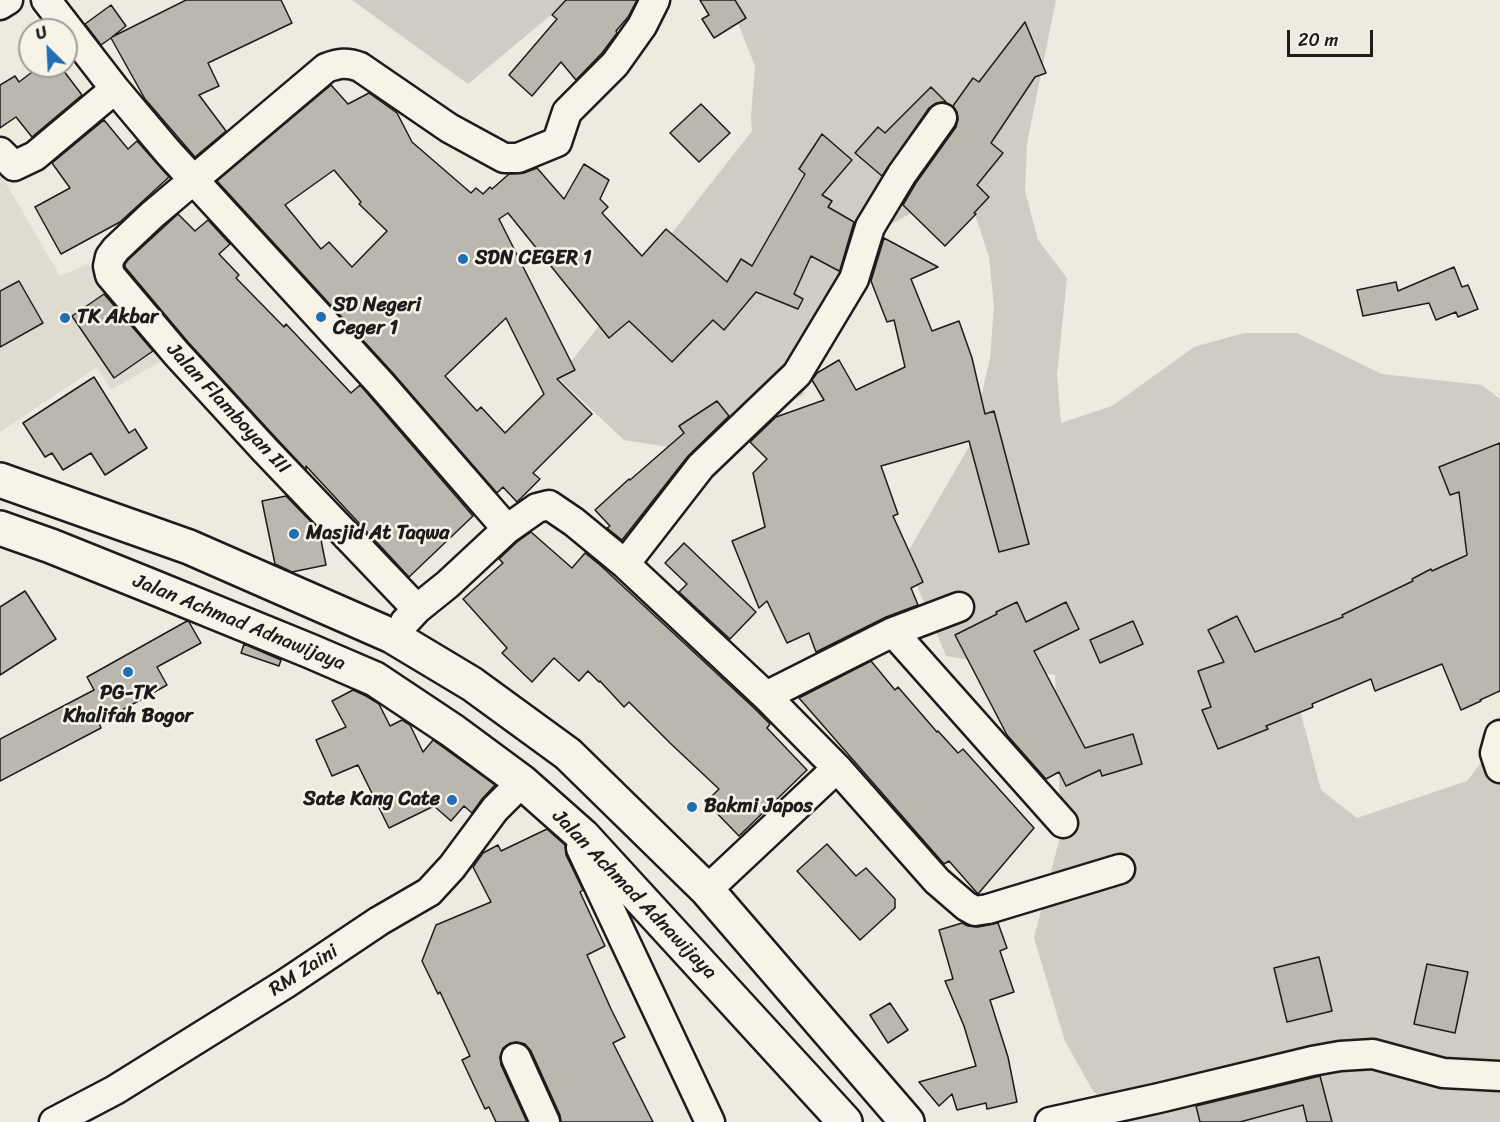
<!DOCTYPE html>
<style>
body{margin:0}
#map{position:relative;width:1500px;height:1122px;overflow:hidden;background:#eeeae0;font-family:Sriracha,sans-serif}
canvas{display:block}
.north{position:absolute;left:18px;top:18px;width:60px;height:60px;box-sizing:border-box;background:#f7f3e8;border:2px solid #9f9d96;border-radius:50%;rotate:336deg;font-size:16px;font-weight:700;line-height:24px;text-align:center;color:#1c1c1c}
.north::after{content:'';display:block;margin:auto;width:21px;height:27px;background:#1f6fb2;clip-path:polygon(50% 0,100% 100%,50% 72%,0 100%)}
.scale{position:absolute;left:1287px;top:30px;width:86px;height:27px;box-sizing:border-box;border:3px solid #1c1c1c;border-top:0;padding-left:8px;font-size:18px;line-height:21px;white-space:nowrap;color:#1c1c1c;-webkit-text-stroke:4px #f7f3e8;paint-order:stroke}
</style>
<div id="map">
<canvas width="1500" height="1122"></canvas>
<div class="north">U</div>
<div class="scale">20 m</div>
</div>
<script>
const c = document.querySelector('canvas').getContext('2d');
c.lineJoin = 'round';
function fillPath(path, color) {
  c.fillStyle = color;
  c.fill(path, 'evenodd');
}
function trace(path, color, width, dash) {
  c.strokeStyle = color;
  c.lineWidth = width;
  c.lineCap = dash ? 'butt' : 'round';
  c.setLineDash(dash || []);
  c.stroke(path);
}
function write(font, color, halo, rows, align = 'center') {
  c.font = font + ' Sriracha,sans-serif';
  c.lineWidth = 5;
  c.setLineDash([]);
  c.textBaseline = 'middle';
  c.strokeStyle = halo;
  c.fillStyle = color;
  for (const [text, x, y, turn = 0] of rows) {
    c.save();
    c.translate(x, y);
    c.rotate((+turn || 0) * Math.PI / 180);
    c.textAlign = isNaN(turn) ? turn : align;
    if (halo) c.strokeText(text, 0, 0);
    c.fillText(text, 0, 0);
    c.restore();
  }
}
fillPath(new Path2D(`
 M0,173L60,276L88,264L163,360L111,390L97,367L0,432Z`), '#dedbd1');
fillPath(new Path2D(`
 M352,0H569L468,84Z
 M726,0H1056L1027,143L1025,191L1038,240L1067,278L1057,375L1061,423L1112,406L1194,347L1244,333H1297L1382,374L1482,385L1500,399V499L1468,552L1423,590L1295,691L1321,790L1357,818L1467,781L1500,738V1122H1127L1093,1091L1065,1041L1034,938L1061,833L1055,675L946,656L905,557L970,445L990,358L994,307L989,257L973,208H921L889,225L872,232L837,298L803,395L755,418L729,457L624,440L558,378L752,131L751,117L755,66L733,11Z`), '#cfccc3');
const building = new Path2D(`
 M186,0H281L292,23L208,63L219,86L199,95L226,131L195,157L145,99L111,38L101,45L85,24L111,5L126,26L112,37Z
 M566,0H637L628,17L616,31L617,33L602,53L576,80L561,62L532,96L509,75L557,19L552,15Z
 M700,0H735L746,18L714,38L702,19L709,15Z
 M1025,22L1046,73L1035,77L991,143L1003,153L977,185L989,197L974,213L976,214L945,246L903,205L916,183L956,127L958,119L957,112L953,106L973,78L979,82Z
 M40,66H60L82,95L32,137L16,117L0,128V85L15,76L19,82Z
 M331,85L348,104L369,93L397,113L412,142L471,193L476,188L483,194L490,187L492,189L509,174L524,173L537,168L564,199L584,164L609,180L600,199L608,207L602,213L642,256L666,229L727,282L741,259L752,266L805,174L799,169L822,134L852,160L822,195L832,201L828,207L854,222L840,270L839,271L811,256L794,294L803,299L798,309L756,292L724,330L713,320L672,362L629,321L609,338L508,213L499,219L575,370L557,379L592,414L533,473L540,479L517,502L503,487L497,493L392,372L217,181ZM334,170L361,202L359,204L387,231L352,267L329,242L321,249L285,205ZM506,318L544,394L505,433L481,407L477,411L445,376Z
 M931,87L947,103L943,102L936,103L929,108L882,176L855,153L878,127L885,133Z
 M701,104L730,133L699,162L670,133Z
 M104,120L128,149L137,141L169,177L120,222L61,254L35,207L70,188L52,163Z
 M178,214L195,231L208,220L230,244L219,254L239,275L236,278L284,327L286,324L351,393L360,385L473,516L409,577L306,466V470L277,439L188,342L125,267V264L128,260Z
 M884,238L938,267L911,279L932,331L959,321L972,358L985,414L994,411L1029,544L999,552L969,441L881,466L898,514L893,516L923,582L911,588L918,605L886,617L816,652L809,633L787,643L767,601L759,608L732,541L765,527L753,473L767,459L750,442L776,417L824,400L812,380L817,373L839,360L856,390L905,367L894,320L887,322L871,281Z
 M1454,267L1462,287L1468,285L1478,309L1458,317L1456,312L1436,320L1429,303L1363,316L1357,290L1396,282L1398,291Z
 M19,281L43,323L0,347V291Z
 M104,294L153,351L114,378L72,316Z
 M94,377L129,433L135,429L147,448L105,475L91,453L63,470L52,453L45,457L23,423Z
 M717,401L729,416L688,456L622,540L607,528L610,526L595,510L629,479L630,480L684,433L679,426Z
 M1500,443V691L1480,700L1481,701L1461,710L1442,664L1375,691L1371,679L1312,704L1313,707L1266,726L1268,729L1218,749L1202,710L1211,707L1198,671L1224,662L1208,630L1237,616L1255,652L1343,617L1342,615L1413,581L1412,579L1431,569L1432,571L1467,555L1459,492L1450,495L1439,467Z
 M286,496L319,530L326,565L292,572L275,564L262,501Z
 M531,532L572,568L585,553L600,565L754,708L770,724L767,728L807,770L739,836L706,802L719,789L670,743L629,702L624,707L600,681L599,682L588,671L579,681L554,658L532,682L502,653L507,648L463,599L503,563L499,559L517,542Z
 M684,543L756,612L730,639L679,592L687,584L665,563Z
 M25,591L56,639L0,675V607Z
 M1017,602L1026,622L1066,602L1079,629L1034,651L1085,748L1133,734L1142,764L1102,776L1100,770L1066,786L1059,772L1046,779L1007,735L955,635L997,614L996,612Z
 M187,621L189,622L201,643L157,667L167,685L99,723L101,728L0,781V739L94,690L87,677Z
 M1133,621L1143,644L1100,663L1090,640Z
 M244,644L281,660L279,666L241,653Z
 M871,661L895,690L898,687L937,732L938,731L958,753L963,749L1034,828L978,894L949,861L944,864L799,698Z
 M353,690L366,696L379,704L390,726L402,720L410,725L423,752L433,740L495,785L482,799L472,813L464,806L451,821L434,806L389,828L358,765L332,776L316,740L346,727L332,701Z
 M547,829L565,845L566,855L583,890L580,892L605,946L587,955L611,1009L625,1037L613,1043L653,1122H561L560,1115L531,1051L525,1044L517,1042L510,1043L503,1048L500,1057L501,1065L527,1122H496L489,1107L485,1109L462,1060L470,1056L440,992L438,994L422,961L436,925L491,902L473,867L483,853L498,845L501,851Z
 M827,844L856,876L866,868L895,899V908L860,940L797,871Z
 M962,923L968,926L978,927L998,923L1007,948L1000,951L1014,992L990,1000L1008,1057L1017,1102L987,1109L986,1103L957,1110L952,1094L939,1106L919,1082L976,1066L964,1026L945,981L953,979L939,930Z
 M1319,957L1332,1011L1287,1022L1274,968Z
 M1427,964L1468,972L1455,1033L1414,1024Z
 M890,1003L908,1030L888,1043L870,1015Z
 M1320,1076L1332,1122H1307L1303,1105L1240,1122H1200L1196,1106Z`);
fillPath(building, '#bab7af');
trace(building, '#1c1c1c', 1.5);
const minor = new Path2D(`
 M46,0L115,89L168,152L380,383L507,529
 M0,5L8,0
 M0,152L14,166L35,156L115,89
 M625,564L701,466L797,374L854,279L870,227L902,174L942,118
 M417,609L265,450L176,353L110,275L108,266L110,257L116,249L152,215L326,68C339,63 347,62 360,67L449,128L504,158H518L557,142L567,112L615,64L642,26L655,0
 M405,622L417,609L448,584L507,529L537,508L549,505L574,522L625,564L766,696L837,768L937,881L966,906L975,911L988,909L1120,869
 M893,632L959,607
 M766,696L893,632L1063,823
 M1500,735L1495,753L1500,768
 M583,836L581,848L710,1122
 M707,890L837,768
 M516,1058L545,1122
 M54,1122L115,1090L285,984L379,921L429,892L452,867L495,809L522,782
 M1050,1122L1159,1098L1312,1061L1340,1056L1373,1054L1443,1073L1500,1076`);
const major = new Path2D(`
 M0,480L189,547L392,636L472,684L568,754L707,890L907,1122
 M0,528L51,546L148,585L310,651L375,679L453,731L522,782L583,836L845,1122`);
trace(minor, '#1c1c1c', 33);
trace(major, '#1c1c1c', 38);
trace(minor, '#f7f3e8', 28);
trace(major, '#f7f3e8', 33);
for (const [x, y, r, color] of [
 [463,259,6,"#1f6fb2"],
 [321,317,6,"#1f6fb2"],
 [65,318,6,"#1f6fb2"],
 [294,534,6,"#1f6fb2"],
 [128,672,6,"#1f6fb2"],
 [452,800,6,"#1f6fb2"],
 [692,807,6,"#1f6fb2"]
]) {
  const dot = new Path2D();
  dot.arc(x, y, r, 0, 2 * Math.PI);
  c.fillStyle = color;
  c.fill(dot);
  trace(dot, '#f7f3e8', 2);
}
write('bold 20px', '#1c1c1c', '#f7f3e8', [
 ["SDN CEGER 1",475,259],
 ["SD Negeri",333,306],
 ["Ceger 1",333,329],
 ["TK Akbar",77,318],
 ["Masjid At Taqwa",306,534],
 ["PG-TK",128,694,"center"],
 ["Khalifah Bogor",128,717,"center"],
 ["Sate Kang Cate",440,800,"right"],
 ["Bakmi Japos",704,807]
], 'left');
write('20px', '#1c1c1c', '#f7f3e8', [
 ["Jalan Flamboyan III",228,409,47],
 ["Jalan Achmad Adnawijaya",239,623,22],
 ["Jalan Achmad Adnawijaya",634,895,46],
 ["RM Zaini",304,971,-33]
]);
</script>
